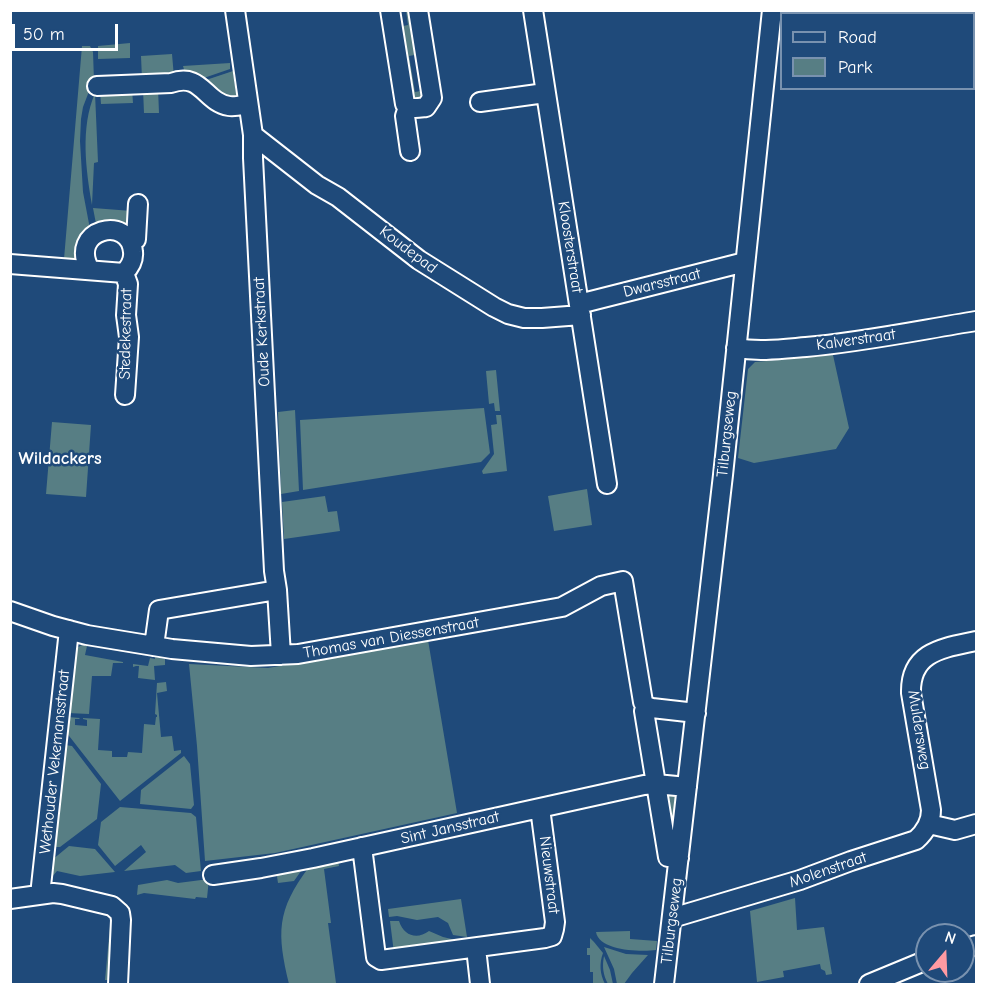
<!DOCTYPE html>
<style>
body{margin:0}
#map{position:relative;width:987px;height:995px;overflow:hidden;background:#1f4a7a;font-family:"Comic Neue",sans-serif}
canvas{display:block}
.frame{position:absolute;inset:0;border:12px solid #fff;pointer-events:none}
.legend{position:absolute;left:780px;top:12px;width:195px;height:78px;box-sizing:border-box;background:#1f4a7a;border:2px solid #7992af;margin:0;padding:8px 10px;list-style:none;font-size:18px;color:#fff}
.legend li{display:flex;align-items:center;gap:12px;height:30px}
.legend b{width:30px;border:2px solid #7992af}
.north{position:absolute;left:915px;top:923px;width:60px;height:60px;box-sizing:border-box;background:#1f4a7a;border:2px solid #7992af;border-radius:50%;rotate:19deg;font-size:16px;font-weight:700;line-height:24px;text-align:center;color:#fff}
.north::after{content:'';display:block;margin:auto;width:21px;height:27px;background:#ff9aa2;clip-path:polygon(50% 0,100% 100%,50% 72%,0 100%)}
.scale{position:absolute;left:12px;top:24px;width:106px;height:27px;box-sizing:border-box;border:3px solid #fff;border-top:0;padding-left:8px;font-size:18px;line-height:21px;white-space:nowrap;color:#fff;-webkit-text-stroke:4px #1f4a7a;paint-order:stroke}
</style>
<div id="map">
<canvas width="987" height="995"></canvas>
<div class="frame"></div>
<ul class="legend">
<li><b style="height:8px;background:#1f4a7a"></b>Road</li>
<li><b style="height:16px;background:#577e84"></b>Park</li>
</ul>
<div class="north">N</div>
<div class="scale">50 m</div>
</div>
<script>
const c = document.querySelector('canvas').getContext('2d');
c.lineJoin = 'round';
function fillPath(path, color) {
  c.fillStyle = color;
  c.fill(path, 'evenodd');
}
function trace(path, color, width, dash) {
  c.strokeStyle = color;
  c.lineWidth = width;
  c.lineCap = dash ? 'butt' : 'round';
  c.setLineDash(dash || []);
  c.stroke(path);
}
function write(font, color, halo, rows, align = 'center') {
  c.font = font + ' "Comic Neue",sans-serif';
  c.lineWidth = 5;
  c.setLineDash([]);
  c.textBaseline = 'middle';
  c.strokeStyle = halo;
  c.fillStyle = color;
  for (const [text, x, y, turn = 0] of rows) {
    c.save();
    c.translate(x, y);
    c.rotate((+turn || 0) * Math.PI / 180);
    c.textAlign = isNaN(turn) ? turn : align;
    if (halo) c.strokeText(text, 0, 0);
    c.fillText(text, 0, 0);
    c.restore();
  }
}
fillPath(new Path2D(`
 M406,11H413L420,54L409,56L415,92L426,90L425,97L419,101L411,98L398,27L408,25Z
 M130,43V58L98,59V46Z
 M82,46H90L93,52L94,81L88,94L83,107L81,119L80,141L83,192L90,229L78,259L76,260L64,259Z
 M172,54L174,77L142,79L141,56Z
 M230,63V69L198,80L185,73L183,66Z
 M233,71L237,100L230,101L200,82Z
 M158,88L159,113H144L143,89Z
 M132,89L133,103L101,104L100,91Z
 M95,93L98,162L94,163L92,205C86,170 80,128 95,93Z
 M93,208L132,211L130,231L97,229Z
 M833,355L849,428L836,449L754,463L738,458L748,369L755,362Z
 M496,370L500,411H495L494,403L489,404L486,371Z
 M484,408L490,453L481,462L303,490L300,420Z
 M295,410L299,491L281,494L278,412Z
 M496,415H501L507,471L483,474L482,471L494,454L491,425L497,424Z
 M52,422L91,425L86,497L46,494Z
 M587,489L592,525L554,531L548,496Z
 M325,496L328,512L337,511L340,531L284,539L282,502Z
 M428,640L457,813L275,853L205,861L197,746L189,664L268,668Z
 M82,645L87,646L85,655L123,662V663H113L111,676H92L89,714L68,713L75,649Z
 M155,657L165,659V665L154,666L155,680L138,678L139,666H136L133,667V664L148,666L150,658L155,659Z
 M166,682L167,691L157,693L161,737L172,736L174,751L181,750V753L120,801L66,732L68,717L80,718L79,719H75V725L87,726V720L83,719V718L100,719L98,750L112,751V757H127L128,752L142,753L144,724L155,725L156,717H157V715L155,714L157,683Z
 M65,745L72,746L101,784L97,819L60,847H54Z
 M184,756L190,764L194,805L191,809L140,804L141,790Z
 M661,791L674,792L679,796L673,852Z
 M120,807L191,813L196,817L201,871L186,873L175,865L124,871L146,852L141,845L115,866L98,845L101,822Z
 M69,846L95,849L115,872L80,876L57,871L52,877L50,876L52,860Z
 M338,861L339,866L324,869L331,923H328L336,983L325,984H289C277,933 276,911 309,867Z
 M306,864L294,881L278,883L276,870Z
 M209,879L207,898L196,897L195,899L144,893L137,895L138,885L167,880L178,883Z
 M795,898L797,930L824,927L832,974L826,975L825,971L821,969L820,964L783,971L784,977L757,982L750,911Z
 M461,899L467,937L453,935L448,923L438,917L417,920L397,916L389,917L388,909Z
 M390,921H399C404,936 417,940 429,931L443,937L460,941L394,953Z
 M110,926L117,927L110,980H105Z
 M630,931V939L657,941L656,950C641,952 599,951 596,932Z
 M590,938L594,942L603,953C599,964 600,974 605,984H593V972H590V955H587V948H590Z
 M604,947L626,954L648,955L632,973L624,984H617L614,969Z
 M604,956L610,970L613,984H608C603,975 602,966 604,956Z`), '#577e84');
const minor = new Path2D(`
 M235,10L253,135V158L274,571L277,590L281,655
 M390,10L405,104C411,110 418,108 426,107L432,98L418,10
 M533,10L607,484
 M975,10L976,21
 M97,86L171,83C202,72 204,102 229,106C235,107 242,105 248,104
 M480,102L545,93
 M408,107L405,116L410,151
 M253,135L317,185L338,197L419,260L494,307L508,314L524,318H542L581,315
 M130,241L136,239L138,204
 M10,264L124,273L128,284L126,315L129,337L125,395
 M90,270C67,229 130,214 133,252C134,261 130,267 124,273
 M579,304L745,262
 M736,348C759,352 782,349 806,347C863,342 920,330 976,321
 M10,611L53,626L87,635L172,649L251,656L298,654L562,607L601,586L623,581L643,702L646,706L644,711L668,857L679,858
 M154,646L159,610L277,590
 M646,706L652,708L696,713
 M929,824L955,830L976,824
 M362,847L376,957L381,960L545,938L552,936L554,929L555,922L540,808
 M213,875L261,868L313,858L644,785L656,784L687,787
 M40,895L69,630
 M10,899L53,893L62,894L112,906L120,913L121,920L118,984
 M672,918L800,880L851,861L916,840C925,832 931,823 931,810L911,693C910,651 944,648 976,641
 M476,948L480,984
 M963,949L976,945
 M664,984L723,475L772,10
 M869,984L927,960`);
trace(minor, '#fff', 22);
trace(minor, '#1f4a7a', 18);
write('16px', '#fff', '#1f4a7a', [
 ["Kloosterstraat",570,247,81],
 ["Koudepad",408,250,37],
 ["Dwarsstraat",662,283,-14],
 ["Oude Kerkstraat",262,332,-93],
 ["Stedekestraat",126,334,-89],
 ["Kalverstraat",856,340,-8],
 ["Tilburgseweg",727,434,-84],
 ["Thomas van Diessenstraat",391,638,-10],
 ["Muldersweg",919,730,81],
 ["Wethouder Vekemansstraat",55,762,-84],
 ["Sint Jansstraat",450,828,-13],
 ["Molenstraat",828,870,-19],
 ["Nieuwstraat",549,875,83],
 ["Tilburgseweg",672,921,-83]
]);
write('bold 18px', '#fff', '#1f4a7a', [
 ["Wildackers",60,459]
]);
</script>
